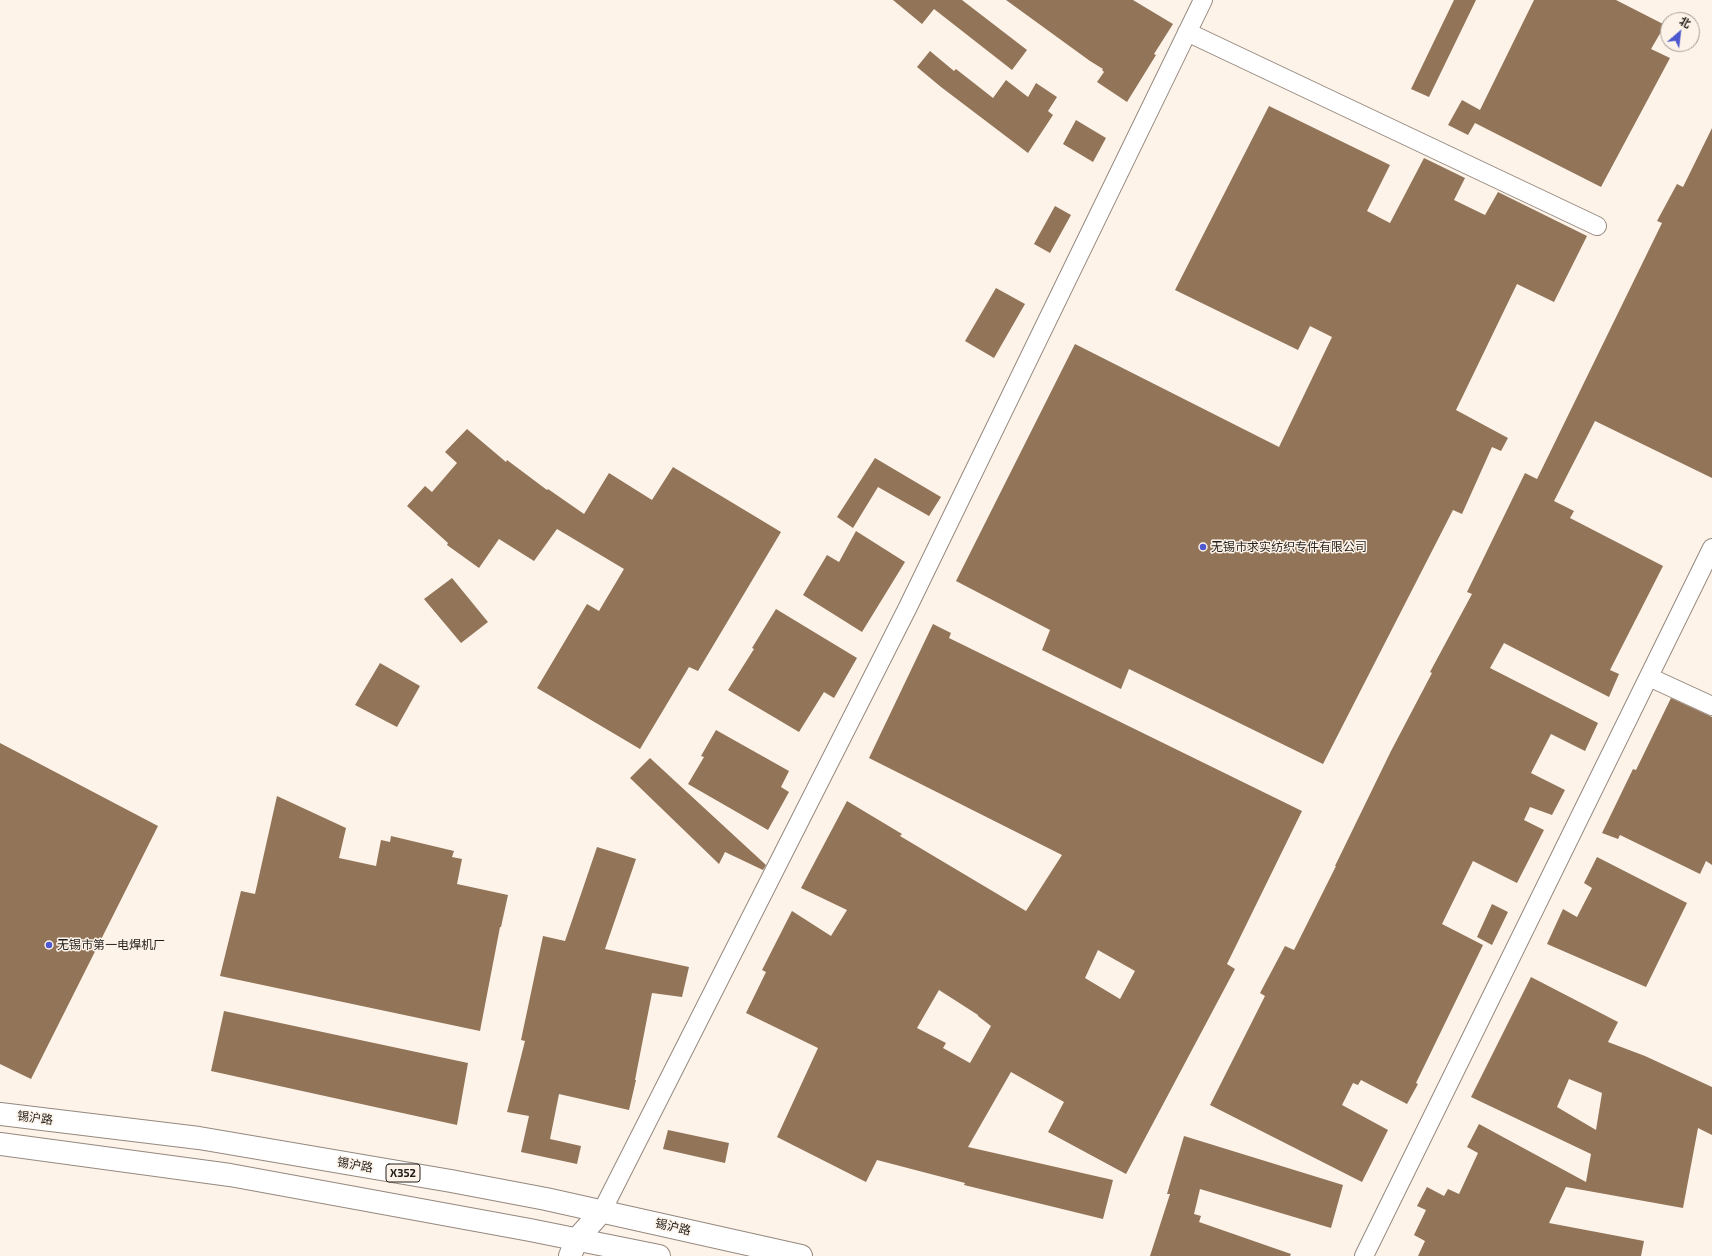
<!DOCTYPE html>
<meta charset="utf-8">
<style>
body{margin:0}
#map{position:relative;width:1712px;height:1256px;overflow:hidden;background:#fdf3e9;font-family:"Exo 2","Noto Sans SC",sans-serif}
canvas{display:block}
.north{position:absolute;left:1660px;top:12px;width:40px;height:40px;box-sizing:border-box;background:#fdf3e9;border:1px solid #a59d96;border-radius:50%;rotate:28deg;font-size:11px;font-weight:700;line-height:16px;text-align:center;color:#221d19}
.north::after{content:'';display:block;margin:auto;width:14px;height:18px;background:#4d58ce;clip-path:polygon(50% 0,100% 100%,50% 72%,0 100%)}
</style>
<div id="map">
<canvas width="1712" height="1256"></canvas>
<div class="north">北</div>
</div>
<script>
const c = document.querySelector('canvas').getContext('2d');
c.lineJoin = 'round';
function fillPath(path, color) {
  c.fillStyle = color;
  c.fill(path, 'evenodd');
}
function trace(path, color, width, dash) {
  c.strokeStyle = color;
  c.lineWidth = width;
  c.lineCap = dash ? 'butt' : 'round';
  c.setLineDash(dash || []);
  c.stroke(path);
}
function write(font, color, halo, rows, align = 'center') {
  c.font = font + ' "Exo 2","Noto Sans SC",sans-serif';
  c.lineWidth = 3;
  c.setLineDash([]);
  c.textBaseline = 'middle';
  c.strokeStyle = halo;
  c.fillStyle = color;
  for (const [text, x, y, turn = 0] of rows) {
    c.save();
    c.translate(x, y);
    c.rotate((+turn || 0) * Math.PI / 180);
    c.textAlign = isNaN(turn) ? turn : align;
    if (halo) c.strokeText(text, 0, 0);
    c.fillText(text, 0, 0);
    c.restore();
  }
}
fillPath(new Path2D(`
 M893,0H962L1027,50L1012,70L934,9L922,24Z
 M1006,0H1133L1173,24L1154,54L1156,55L1127,102L1097,82L1104,72L1102,70L1103,69L1090,61Z
 M1454,0H1476L1429,97L1411,89Z
 M1534,0H1616L1665,25L1651,49L1670,58L1601,187L1475,123L1468,135L1448,125L1462,100L1480,110Z
 M930,51L954,71L956,69L993,98L1006,80L1028,97L1036,83L1057,97L1048,111L1053,115L1028,153L941,87L917,67Z
 M1269,106L1390,165L1367,211L1390,223L1424,158L1465,178L1454,200L1485,215L1498,192L1587,236L1554,302L1517,284L1456,410L1508,438L1501,451L1492,447L1462,514L1453,510L1323,764L1129,669L1121,689L1042,650L1050,630L956,581L1075,344L1279,447L1332,337L1310,326L1298,350L1175,290Z
 M1076,120L1106,138L1093,162L1063,144Z
 M1712,128V478L1595,421L1554,501L1574,511L1570,518L1663,566L1610,670L1619,674L1609,697L1504,643L1490,668L1598,723L1585,751L1551,734L1531,773L1565,790L1552,815L1530,807L1524,820L1544,830L1517,883L1473,861L1442,924L1483,945L1416,1083L1418,1084L1407,1104L1361,1080L1358,1085L1353,1083L1342,1105L1388,1130L1362,1182L1210,1105L1265,996L1260,993L1285,946L1294,950L1336,866H1335L1391,751L1432,673L1430,672L1472,594L1467,592L1525,473L1537,479L1662,223L1657,221L1677,184L1683,187Z
 M1055,206L1071,215L1050,253L1034,244Z
 M996,288L1025,304L994,358L965,341Z
 M467,429L506,462L507,460L547,490L548,489L584,514L609,473L652,500L673,467L781,532L698,671L689,667L640,749L537,688L587,604L599,611L624,569L557,529L534,561L499,539L479,568L447,545L448,543L407,506L425,486L432,492L457,463L445,452Z
 M875,458L941,497L929,516L878,487L853,528L837,517Z
 M856,531L905,562L862,632L803,595L827,555L839,562Z
 M452,578L488,622L461,643L424,599Z
 M776,609L857,658L834,698L824,692L799,732L728,690L754,649L752,648Z
 M933,624L951,633L949,638L1302,811L1227,964L1235,969L1126,1174L1048,1132L1064,1102L1011,1072L968,1147L1113,1180L1103,1219L964,1185L965,1183L877,1160L866,1182L777,1137L818,1048L746,1013L766,972L762,970L792,911L831,936L847,910L801,888L847,801L902,834L900,836L1026,911L1062,855L869,758ZM1098,950L1135,971L1120,999L1085,978ZM939,990L978,1015V1016L991,1026L970,1063L943,1048L946,1043L917,1028Z
 M380,663L420,686L397,727L355,705Z
 M1671,698L1712,717V865L1706,861L1700,874L1620,835L1618,839L1602,833L1633,769L1636,770Z
 M716,730L789,771L781,787L789,792L768,830L688,784L704,757L701,756Z
 M0,743L158,826L31,1079L0,1064Z
 M650,758L766,865L763,870L725,852L719,864L630,778Z
 M277,796L346,828L339,858L376,866L381,840L390,842L391,836L454,851L452,857L462,859L457,884L508,895L501,927H500L480,1031L220,976L241,891L255,894Z
 M597,847L636,859L605,949L689,967L682,997L652,993L635,1080H636L629,1110L559,1094L550,1139L581,1146L577,1164L521,1152L529,1116L507,1112L525,1041L521,1040L543,936L565,941Z
 M1597,857L1687,903L1646,987L1547,944L1563,909L1577,917L1592,888L1584,883Z
 M1492,904L1508,912L1492,945L1477,937Z
 M1531,977L1618,1022L1608,1042L1645,1056L1712,1087V1135L1698,1128L1683,1208L1566,1187L1549,1223L1644,1241L1641,1256H1418L1425,1241L1414,1235L1426,1210L1417,1206L1427,1187L1444,1196L1448,1189L1459,1194L1478,1153L1467,1147L1479,1124L1586,1182L1591,1154L1471,1097ZM1569,1079L1602,1093L1596,1130L1557,1107Z
 M224,1011L468,1063L457,1125L211,1071Z
 M668,1130L729,1143L725,1163L663,1149Z
 M1184,1136L1343,1185L1331,1228L1200,1189L1194,1214L1201,1216L1199,1222L1291,1254L1290,1256H1150L1170,1194H1167Z`), '#927458');
const minor = new Path2D(`
 M1187,32L1597,226
 M1649,677L1712,706
 M602,1211L907,609L1203,0
 M1364,1256L1712,548`);
const secondary = new Path2D(`
 M570,1256L577,1239L602,1211`);
const primary = new Path2D(`
 M0,1114L199,1138L451,1181L546,1199L801,1256
 M0,1144L230,1175L530,1230L659,1256`);
trace(minor, '#95887e', 20);
trace(secondary, '#95887e', 24);
trace(primary, '#95887e', 24);
trace(minor, '#fff', 18);
trace(secondary, '#fff', 22);
trace(primary, '#fff', 22);
for (const [x, y, r, color] of [
 [1203,547,4,"#4d58ce"],
 [49,945,4,"#4d58ce"]
]) {
  const dot = new Path2D();
  dot.arc(x, y, r, 0, 2 * Math.PI);
  c.fillStyle = color;
  c.fill(dot);
  trace(dot, '#fdf3e9', 1.5);
}
for (const [x, y, w] of [
 [403,1173,34]
]) {
  const box = new Path2D();
  box.roundRect(x - w / 2, y - 9, w, 18, 3);
  c.fillStyle = '#fdf3e9';
  c.fill(box);
  trace(box, '#221d19', 1);
}
write('bold 11px', '#221d19', null, [
 ["X352",403,1173]
]);
write('12px', '#221d19', '#fdf3e9', [
 ["无锡市求实纺织专件有限公司",1211,547],
 ["无锡市第一电焊机厂",57,945]
], 'left');
write('12px', '#221d19', '#fdf3e9', [
 ["锡沪路",35,1118,7],
 ["锡沪路",355,1165,10],
 ["锡沪路",673,1227,13]
]);
</script>
